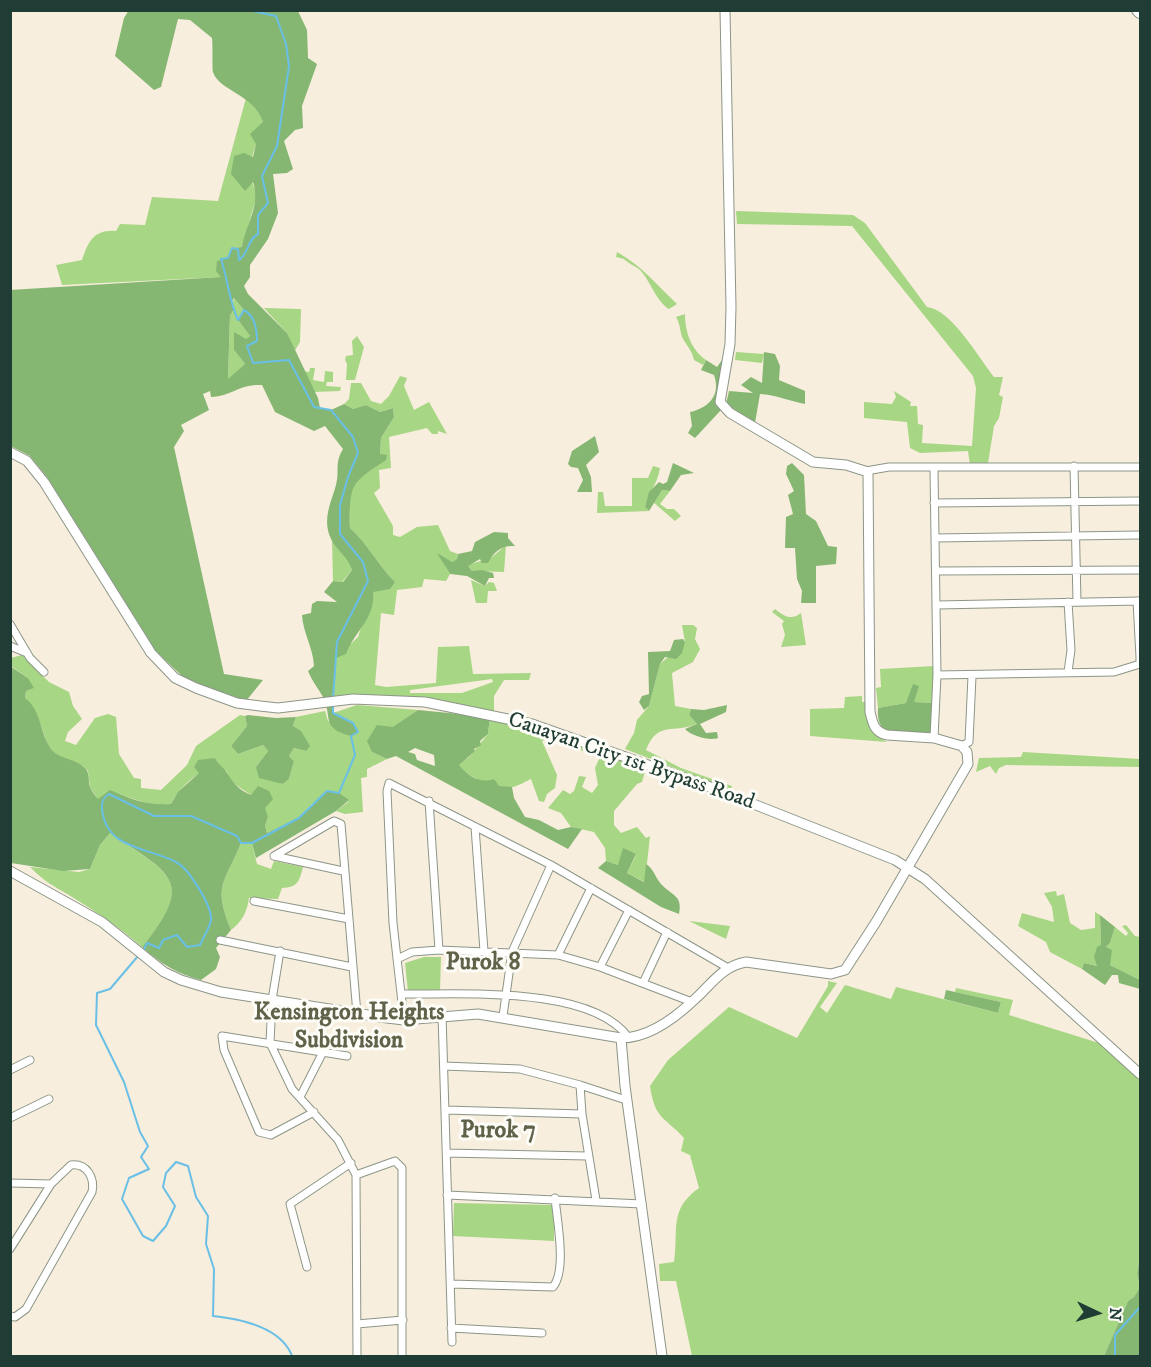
<!DOCTYPE html>
<style>
body{margin:0}
#map{position:relative;width:1151px;height:1367px;overflow:hidden;background:#f8eedd;font-family:"IM FELL DW Pica",serif}
canvas{display:block}
.frame{position:absolute;inset:0;border:12px solid #1f3d34;pointer-events:none}
.north{position:absolute;left:1067px;top:1283px;width:60px;height:60px;-webkit-text-stroke:4px #fdfcf7;paint-order:stroke;rotate:94deg;font-size:16px;font-weight:700;line-height:24px;text-align:center;color:#1f3d34}
.north::after{content:'';display:block;margin:auto;width:21px;height:27px;background:#1f3d34;clip-path:polygon(50% 0,100% 100%,50% 72%,0 100%)}
</style>
<div id="map">
<canvas width="1151" height="1367"></canvas>
<div class="frame"></div>
<div class="north">N</div>
</div>
<script>
const c = document.querySelector('canvas').getContext('2d');
c.lineJoin = 'round';
function fillPath(path, color) {
  c.fillStyle = color;
  c.fill(path, 'evenodd');
}
function trace(path, color, width, dash) {
  c.strokeStyle = color;
  c.lineWidth = width;
  c.lineCap = dash ? 'butt' : 'round';
  c.setLineDash(dash || []);
  c.stroke(path);
}
function write(font, color, halo, rows, align = 'center') {
  c.font = font + ' "IM FELL DW Pica",serif';
  c.lineWidth = 6;
  c.setLineDash([]);
  c.textBaseline = 'middle';
  c.strokeStyle = halo;
  c.fillStyle = color;
  for (const [text, x, y, turn = 0] of rows) {
    c.save();
    c.translate(x, y);
    c.rotate((+turn || 0) * Math.PI / 180);
    c.textAlign = isNaN(turn) ? turn : align;
    if (halo) c.strokeText(text, 0, 0);
    c.fillText(text, 0, 0);
    c.restore();
  }
}
fillPath(new Path2D(`
 M246,98L259,110L263,122L252,157V182L257,195L242,247L232,248L228,258L221,259L222,277L62,285L56,265L82,260C88,242 94,229 116,231L120,224L145,225L152,197L218,201Z
 M736,211L853,215L865,223L927,307C952,310 978,357 994,377H1003L999,395L1003,397L999,418L994,426L988,463L970,465L968,451L920,453L910,448L907,422L864,418V402L892,404L896,397L894,391L911,402L910,406H917L918,424L923,425L922,443L972,446L976,388L973,376L852,226L737,224Z
 M617,252C642,266 656,284 677,304L669,309C656,301 651,282 640,270C635,266 629,264 624,259L616,257Z
 M234,298L244,310L238,320L250,336L234,350L245,364L228,380L230,315Z
 M264,308L301,309L300,342L294,352L287,333Z
 M685,314C685,331 691,350 706,360L703,365L694,360C692,350 686,345 682,337C680,330 680,324 676,317Z
 M357,336L364,347L355,380H346L347,364L345,360L346,356L353,355L352,341Z
 M736,352L764,354L762,363L735,360Z
 M310,368H315L313,380L324,382L325,371L333,372V382H327L326,386L341,387L340,391L314,392L303,371L309,372Z
 M400,376L407,378L404,386L414,410L429,402L447,434L438,431V434H432L427,428L389,437L391,468L379,470L380,488L374,493L393,526V535L400,537L417,527L438,525L450,551L458,554L457,559L445,566L450,574L446,581L424,579L422,587L397,590L394,615L381,613L375,685L386,687L436,683L438,647L469,646L473,674L531,673L529,680H504L494,696V711L412,700L333,699L336,658L358,637L373,591L395,582C378,565 368,544 350,528V495L357,480L369,471L380,454L381,438L394,417L393,408L380,412L366,405L353,409L344,404L349,399L351,383H361L371,401L381,404L389,396ZM492,679L493,682L462,693H410V690Z
 M653,466L660,468C658,483 649,492 645,507L649,511L597,513L598,492H603L605,506H632V478H648Z
 M662,490L670,491L660,504L667,509H674L681,516L675,521L653,502Z
 M332,540L348,557L352,570L342,582L333,581Z
 M506,545L504,572L472,571L467,565L491,558Z
 M471,580L485,586L489,582L494,583L497,591H488L487,603H476Z
 M775,609C784,616 791,621 801,613L806,645L781,647L785,635L782,624L784,621L772,612Z
 M682,625H693L697,628L695,639L700,649L693,662L672,673L675,706L691,709L689,715L697,724C673,734 658,720 646,750L681,768L732,786L731,790L625,749L634,733L637,720L649,706L660,664L685,642Z
 M22,655L49,682L69,692L73,706L82,719L68,732L65,741L76,745L95,718L108,714L116,717L119,754L134,778L141,779V788L161,790L187,765L196,746L240,715L245,716L247,726L231,746L238,754L263,745L268,751L256,767L272,780L283,784L289,779L294,761L289,756L294,748L306,751L293,726L296,717L325,711L328,721L353,723L333,713L357,705L418,710L393,728L372,752L387,759L367,769V777L361,778L363,812L345,814L336,811L349,801L313,803L299,818L267,833L265,826L268,817L251,795L230,781L227,772L217,763C198,773 181,784 171,804L155,806L110,791L98,800L90,787L88,771L83,766L58,756L48,746L39,720L25,699L26,691L33,688L28,678L11,666V658Z
 M934,666V703L913,702L918,686L906,703L878,708L876,688L881,687L880,669Z
 M862,696V702H869C870,721 869,732 887,742L810,736V709L844,708L845,697Z
 M490,717L525,724L646,768L642,782L637,784L614,811V825L621,833L637,827L646,838L650,836L645,882L627,873L636,855L618,865L606,861L605,848L594,832L571,827L561,813L548,808L563,790L570,794L574,791L579,776L586,777L582,787L592,793L598,785L595,768L600,757L549,739L542,741L557,775L555,788L547,794L544,802L539,801L531,779C526,781 518,786 513,787C494,788 470,779 458,765L470,756L488,734Z
 M1023,752L1140,759V767L1006,765L999,768L996,774L990,766L976,772L979,758L1021,757Z
 M110,833C169,874 198,880 142,947C120,928 97,912 72,897C53,885 47,884 30,867L79,872L90,869L100,845Z
 M241,843H252L257,864L271,869L274,861L303,867C299,882 298,887 282,888L278,899L249,898C247,912 242,922 231,930C213,884 224,885 241,843Z
 M1056,891L1057,896L1064,894L1070,923L1081,930L1095,928V912L1100,915L1101,945L1097,966L1084,963L1082,969L1050,952L1046,942L1018,926L1022,913L1054,922L1052,907L1044,893Z
 M689,921L730,926L726,939Z
 M1126,925L1135,936L1140,937V980L1110,965L1106,947L1110,943L1115,927L1126,936L1128,933L1122,926Z
 M424,957H441L440,992H408L405,963Z
 M828,981L837,983L820,1007L827,1013L845,985L891,999L896,987L998,1013L1001,1002L955,992L956,988L1013,1000L1009,1015L1099,1043L1140,1079V1256L1137,1274L1140,1287L1134,1297L1128,1301L1104,1356H692L676,1281H660L659,1264L674,1262C679,1230 668,1210 699,1188L690,1155L681,1151L684,1138C664,1116 655,1120 650,1086L668,1060L729,1007L797,1038L828,986Z
 M454,1203L554,1205V1241L453,1236Z`), '#a7d684');
fillPath(new Path2D(`
 M129,10L298,11L307,30L308,58L317,64L302,106L303,128L295,130L284,141L293,169L287,173L273,174L278,213L268,239L250,265V277L244,286L248,294L287,333L318,398L320,408L331,410L344,404L353,409L366,405L380,412L393,408L394,417L381,438L380,454L387,455L386,460C349,484 350,485 350,528C368,544 378,565 395,582L390,589L373,592C376,618 354,632 346,654L336,658L333,713L353,723L358,732L351,736C320,728 333,717 323,697C318,688 312,681 308,671L314,666C313,647 303,633 302,615L311,613L312,604L317,601L337,602L324,592L333,581L343,582L352,570C347,555 337,551 331,539C322,519 331,503 336,485C340,470 334,464 343,449L325,426L314,431L275,412L262,385C238,384 233,396 211,397L210,391L203,394L209,410L181,425L184,431L174,447L224,674L263,680L246,701L216,692L182,676L155,650L47,477L30,456L11,446L10,290L221,277L216,271L217,261L228,258L232,248L242,247C246,223 261,206 253,182L245,191L231,174L234,156L244,153L253,157L256,144L250,134L263,122C254,94 219,91 213,72C212,68 213,46 212,38L190,20L178,19L161,87L154,90L115,56L124,18ZM234,298L244,310L238,320L250,336L246,339L234,332V350L245,364L228,379L230,315L234,309L232,301Z
 M764,352L775,354L780,366L779,380L805,391V404C789,401 776,395 760,394L755,423L726,404L729,391L753,393L741,385L751,377L762,383Z
 M727,353L721,410L695,438L688,433L692,426L690,412C709,408 721,395 714,375L701,370L706,360L717,367Z
 M595,436L599,452L586,465L591,477L592,492H577L583,480L578,468L571,467L568,464L572,451Z
 M673,463L694,473L681,475L670,491L662,490L649,511L645,507L649,492L659,482L663,484L667,482Z
 M792,463L804,475L806,514L816,521L828,546L837,547L836,564L816,566V603H801L802,591L797,579L795,548H785L786,517L793,514L788,495L794,491L786,474L787,466Z
 M494,532L508,533V538L515,546C502,545 494,551 488,563H482L480,559L468,566L472,571L482,570L493,573L494,578H489L485,586L467,576L450,574L437,553L452,562L457,559L458,554L472,551L475,542Z
 M683,639L685,642L682,653L676,659L665,657L660,664L649,706L644,710L639,702L642,696L649,694L648,652L670,651L674,640Z
 M10,666L28,678L34,688L26,691L25,698C40,709 40,729 48,744C56,761 76,757 86,769C90,775 88,781 90,787C92,791 95,796 98,799L110,790C131,799 148,806 171,804L178,792L199,773L194,767L198,760L215,758C218,765 224,767 227,773C234,784 239,790 251,795L258,786L269,791L273,799L265,808L268,817L265,826L267,833L298,818L327,791L339,793L349,800L336,811L256,858L252,843H241C224,885 213,884 231,930L216,948L220,957L216,969L201,980C177,974 160,963 142,947C197,880 170,874 110,833L100,845L90,869L63,871L11,863Z
 M913,684L919,686L914,702L934,703V737C909,737 875,743 878,708L906,703Z
 M727,705L726,712L700,724L706,733L717,732L718,738C710,741 691,736 685,729L697,724L689,715L691,709L704,710Z
 M418,710L490,717L488,734L480,741L481,745L474,749L475,751L459,765C468,776 480,784 494,779L499,786L512,787L514,798L525,817L539,820L558,830L571,827L582,829L568,849L396,756L387,759L372,752L367,741L377,725L393,727ZM415,748L434,755L435,766L417,760L415,754L408,752Z
 M248,715L276,718L296,717L293,726L301,731L310,746L306,751L294,748L289,756L294,761L289,779L283,784L259,778L256,767L268,751L263,745L238,754L231,746L247,726L245,716Z
 M623,848L636,854L627,873L644,882L646,864C654,869 655,877 661,884C672,896 683,895 679,914L661,907L598,868L606,861L618,865Z
 M1100,915L1115,927L1110,943L1106,947L1112,950L1110,965L1140,980V989L1119,983L1118,975H1112L1105,985L1082,969L1084,963L1097,966L1094,957L1097,947L1101,945Z
 M946,990L1001,1002L998,1013L944,999Z
 M1140,1256V1356H1104L1128,1301L1134,1297L1140,1287L1137,1274Z`), '#85b772');
trace(new Path2D(`
 M248,10L276,16L286,44L289,66L277,146L262,176L268,203L258,215V234C247,240 249,253 239,260L238,249L232,248L228,258L221,259C228,280 229,301 238,320L244,310C255,316 257,329 257,341L247,346L253,363L289,360L314,407L331,410L353,437L358,453L348,477L340,505V534L363,562L368,581L337,642L333,699
 M143,952L147,943L159,948L163,940L177,935L187,947L200,945C203,938 210,927 211,920C212,905 188,868 176,862C148,847 106,850 102,809C101,802 103,798 109,794L154,816H191L237,836L241,843H252L299,818L327,791L339,793L355,755L351,736L358,732L353,723L333,713V705
 M138,956L110,989L97,993L96,1025L124,1082L140,1132L148,1146L141,1157L149,1169L129,1178L122,1199L143,1236L153,1241L166,1226L175,1206L163,1187L166,1173L176,1162L188,1166L196,1197L208,1216L206,1244L214,1269L213,1316C241,1319 281,1327 292,1356
 M1115,1356V1335L1140,1307`), '#69bfe6', 2);
const street = new Path2D(`
 M1074,466L1077,602
 M934,469L937,675L934,738
 M866,471L889,467H1140
 M934,503L1140,501
 M935,538L1140,535
 M936,571L1140,570
 M1068,602L1071,650L1068,672
 M937,605L1140,601
 M10,624L30,658L44,672
 M10,646L27,653
 M937,675L1114,672L1140,664V657L1137,601
 M962,746L969,742L972,676
 M429,801L439,950
 M475,827L484,951
 M274,856L334,821L341,824L357,1014
 M274,856L343,871
 M254,901L349,919
 M220,940L352,967
 M280,951L272,1000L270,1043L292,1089L338,1140L356,1175L357,1356
 M558,955L591,888
 M397,959L412,952L439,950L558,955L600,967L692,1002
 M600,967L629,910
 M643,983L667,932
 M401,994C462,995 591,985 629,1038
 M442,1015L452,1342
 M503,1016L512,952L551,865
 M404,1020L393,923L387,791L389,783L551,865L728,968
 M444,1066L520,1069L580,1085L582,1114L596,1200
 M10,1070L30,1060
 M580,1085L626,1100
 M300,1097L322,1054
 M446,1110L582,1114
 M314,1112L271,1135L259,1132L224,1050L222,1036L347,1056
 M10,1118L49,1099
 M447,1153L587,1156
 M356,1175L395,1161L402,1168V1356
 M10,1183L51,1184
 M447,1195L642,1204
 M10,1249L51,1184L71,1165C87,1163 95,1178 92,1192L26,1309L15,1317L10,1316
 M307,1267L290,1204L351,1163
 M451,1284L553,1287C567,1270 557,1220 555,1198
 M357,1324L403,1320
 M451,1328L542,1333`);
const secondary = new Path2D(`
 M10,452L27,461L44,482L151,653L175,678L196,688L237,703L260,706L278,708L353,699L425,702L532,724L713,788L895,860L925,879L1140,1074
 M10,871L102,922L164,972L181,980L221,992L387,1018L404,1020L478,1014L621,1038C648,1038 675,1018 694,1000C711,985 722,966 746,962L831,974L845,970L876,922L968,764L967,752L962,746L934,738L887,735C875,732 873,725 870,712L868,472L846,465L813,462L730,413L720,402L730,344L731,307L725,10
 M621,1038L625,1086L662,1356`);
const highway = new Path2D(`
 M1138,10L1140,12`);
trace(street, '#8c9688', 9);
trace(secondary, '#8c9688', 11);
trace(highway, '#8c9688', 14);
trace(street, '#fff', 7);
trace(secondary, '#fff', 9);
trace(highway, '#fff', 12);
write('22px', '#1f3d34', '#fdfcf7', [
 ["Cauayan City 1st Bypass Road",631,762,19]
]);
write('bold 24px', '#606349', '#fdfcf7', [
 ["Purok 8",483,964],
 ["Kensington Heights",349,1014],
 ["Subdivision",349,1042],
 ["Purok 7",498,1132]
]);
</script>
